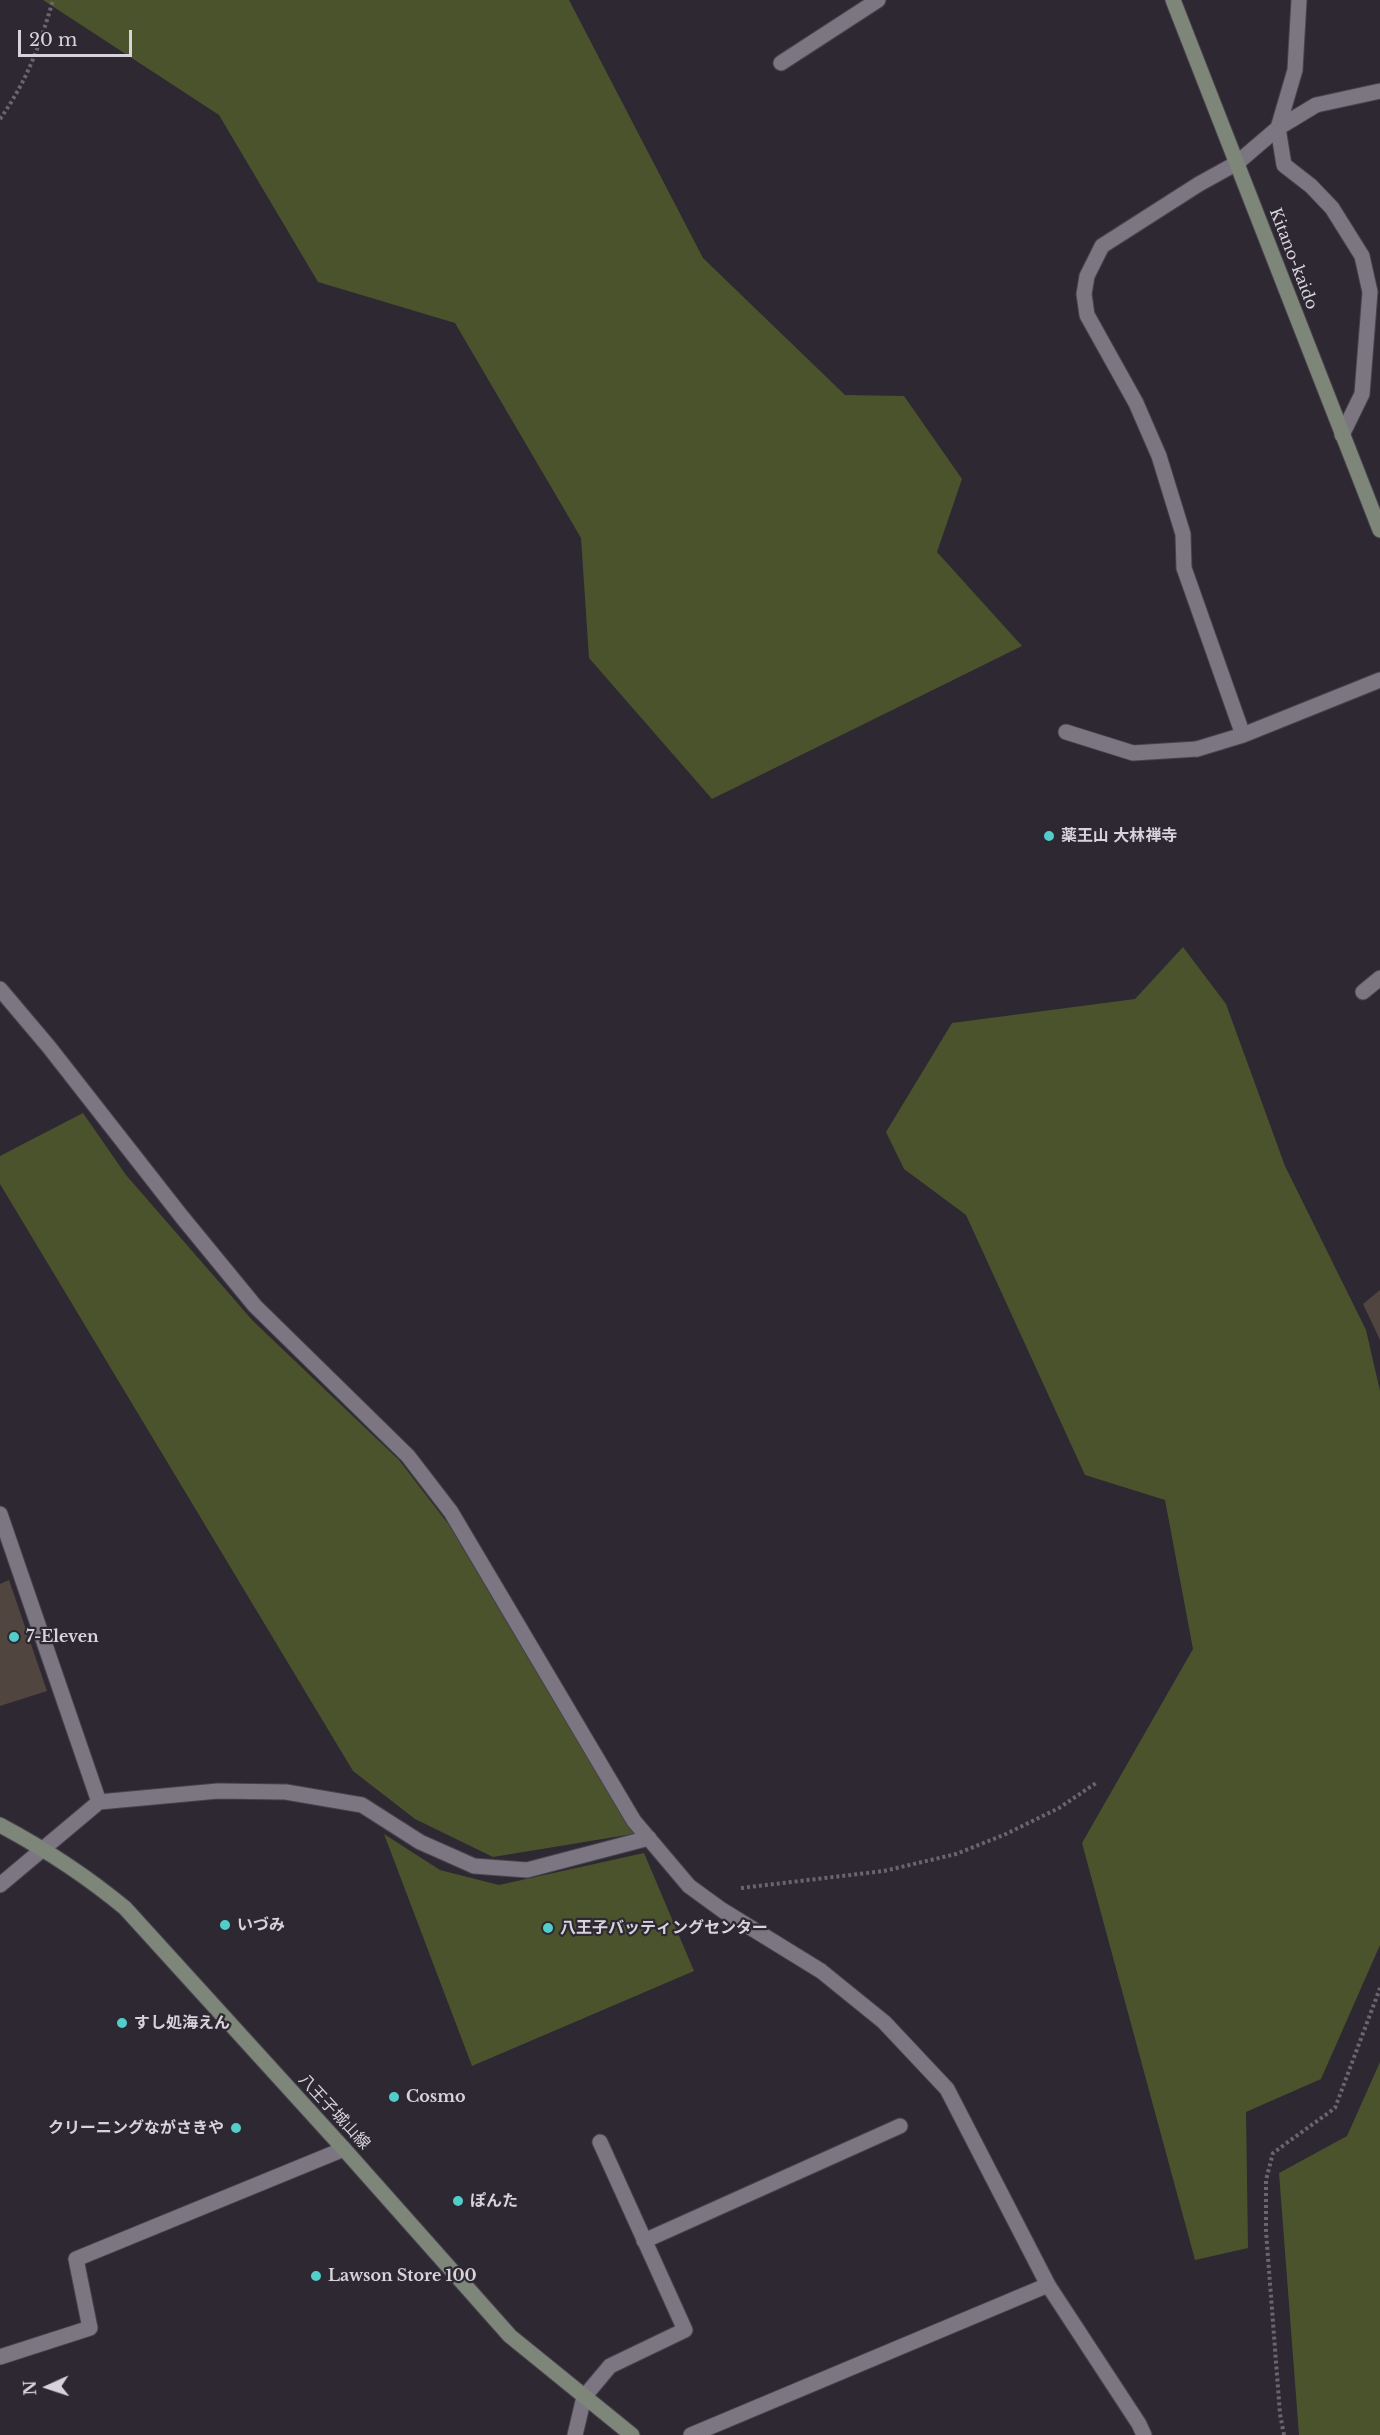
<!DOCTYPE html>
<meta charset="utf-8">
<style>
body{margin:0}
#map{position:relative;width:1380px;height:2435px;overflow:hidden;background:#2d2832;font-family:"Libre Baskerville",serif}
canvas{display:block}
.north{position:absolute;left:18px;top:2357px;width:60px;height:60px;-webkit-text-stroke:4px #2d2832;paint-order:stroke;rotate:267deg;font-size:16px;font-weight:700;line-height:24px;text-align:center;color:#d7d3da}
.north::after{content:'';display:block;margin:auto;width:21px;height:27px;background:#d7d3da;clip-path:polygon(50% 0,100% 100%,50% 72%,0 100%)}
.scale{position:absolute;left:18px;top:30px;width:114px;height:27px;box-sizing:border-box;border:3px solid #d7d3da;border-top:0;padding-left:8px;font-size:18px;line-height:21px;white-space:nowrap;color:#d7d3da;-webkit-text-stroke:4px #2d2832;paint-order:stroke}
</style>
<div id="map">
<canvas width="1380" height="2435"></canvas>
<div class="north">N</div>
<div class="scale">20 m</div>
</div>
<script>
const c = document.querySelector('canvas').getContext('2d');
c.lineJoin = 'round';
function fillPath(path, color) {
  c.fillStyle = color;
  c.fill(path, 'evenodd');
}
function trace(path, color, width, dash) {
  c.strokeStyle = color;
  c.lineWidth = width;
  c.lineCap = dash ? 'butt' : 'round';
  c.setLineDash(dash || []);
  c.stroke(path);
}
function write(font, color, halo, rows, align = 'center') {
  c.font = font + ' "Libre Baskerville","Noto Sans JP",serif';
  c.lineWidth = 4.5;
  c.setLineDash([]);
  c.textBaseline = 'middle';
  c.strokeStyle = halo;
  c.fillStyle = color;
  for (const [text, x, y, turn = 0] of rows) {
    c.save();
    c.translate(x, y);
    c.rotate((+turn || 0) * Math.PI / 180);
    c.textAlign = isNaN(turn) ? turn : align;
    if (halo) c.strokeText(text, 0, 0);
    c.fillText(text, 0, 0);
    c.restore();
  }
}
fillPath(new Path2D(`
 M43,0H569L703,258L845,395L904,396L962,479L937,552L1022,646L712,799L589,658L581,538L455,323L318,282L219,115Z
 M1183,947L1226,1004L1285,1166L1366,1330L1380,1391V1945L1321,2079L1246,2112L1248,2248L1195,2260L1082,1843L1193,1649L1165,1500L1085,1475L966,1215L904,1169L886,1132L952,1023L1135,999Z
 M83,1113L126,1175L253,1321L399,1460L449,1525L550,1695L639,1833L493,1857L415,1819L353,1771L0,1184V1156Z
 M384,1834L440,1870L499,1885L644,1853L694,1971L472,2066Z
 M1380,2062V2435H1299L1279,2173L1347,2136Z`), '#4b532d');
fillPath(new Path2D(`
 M1380,1290V1340L1363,1304Z
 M9,1580L47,1691L0,1706V1584Z`), '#51453f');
const lane = new Path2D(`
 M1278,128L1284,165L1311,186L1332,208L1362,256L1370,292L1362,394L1342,435
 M1066,732L1133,753L1197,749
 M1363,992L1380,978
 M691,2435L1048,2285`);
const street = new Path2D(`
 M781,63L878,0
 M1278,128L1295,70L1299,0
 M1243,735L1184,568L1183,534L1159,456L1136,403L1087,315L1084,294L1087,276L1102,246L1199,184L1237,163L1278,128L1316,105L1380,91
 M1197,749L1243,735L1380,680
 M0,989L49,1047L182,1217L255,1306L408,1456L451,1512L634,1821L689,1886L722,1910L821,1971L884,2022L947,2089L1048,2285L1139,2424L1144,2435
 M0,1514L99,1802
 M0,1885L99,1802L218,1791L286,1792L362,1805L420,1842L474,1866L527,1870L649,1838
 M644,2241L900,2126
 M0,2357L90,2328L76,2259L344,2149
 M575,2435L584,2397L610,2366L685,2330L600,2142`);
const secondary = new Path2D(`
 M1173,0L1380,530
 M0,1825C47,1850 84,1874 125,1908L344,2149L510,2336L632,2435`);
trace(lane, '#47434c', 17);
trace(street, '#47434c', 17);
trace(secondary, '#47434c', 17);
trace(new Path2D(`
 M0,119C27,81 40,45 53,0
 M741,1888L884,1871L956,1854L1006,1834L1059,1808L1096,1783
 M1284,2435L1280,2414L1266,2231V2180L1273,2153L1335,2108L1380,1988`), '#6a656e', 4, [3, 3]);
trace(lane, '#7c7683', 15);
trace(street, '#7c7683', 15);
trace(secondary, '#7e8579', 15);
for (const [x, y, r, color] of [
 [1049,836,6,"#53cdca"],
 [14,1637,6,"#53cdca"],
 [225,1925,6,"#53cdca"],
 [548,1928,6,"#53cdca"],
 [122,2023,6,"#53cdca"],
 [394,2097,6,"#53cdca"],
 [236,2128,6,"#53cdca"],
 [458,2201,6,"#53cdca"],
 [316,2276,6,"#53cdca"]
]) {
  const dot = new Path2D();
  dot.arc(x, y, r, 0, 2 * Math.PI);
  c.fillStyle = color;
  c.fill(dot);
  trace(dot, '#2d2832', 2);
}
write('16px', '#d7d3da', '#2d2832', [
 ["Kitano-kaido",1293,259,69],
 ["八王子城山線",334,2112,47]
]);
write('bold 16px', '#d7d3da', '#2d2832', [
 ["薬王山 大林禅寺",1061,836],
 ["7-Eleven",26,1637],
 ["いづみ",237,1925],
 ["八王子バッティングセンター",560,1928],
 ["すし処海えん",134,2023],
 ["Cosmo",406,2097],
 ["クリーニングながさきや",224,2128,"right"],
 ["ぽんた",470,2201],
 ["Lawson Store 100",328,2276]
], 'left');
</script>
